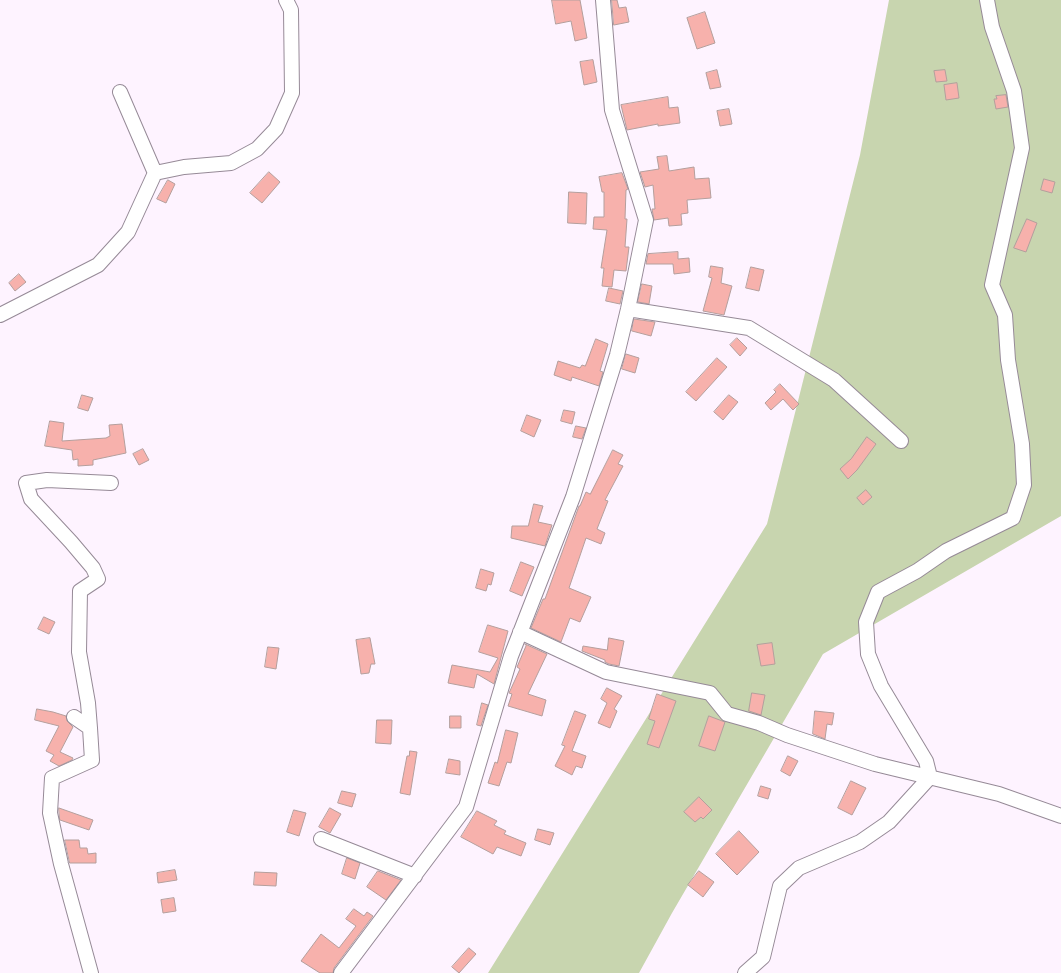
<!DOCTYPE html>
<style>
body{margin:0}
canvas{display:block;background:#fef3ff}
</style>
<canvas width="1061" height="973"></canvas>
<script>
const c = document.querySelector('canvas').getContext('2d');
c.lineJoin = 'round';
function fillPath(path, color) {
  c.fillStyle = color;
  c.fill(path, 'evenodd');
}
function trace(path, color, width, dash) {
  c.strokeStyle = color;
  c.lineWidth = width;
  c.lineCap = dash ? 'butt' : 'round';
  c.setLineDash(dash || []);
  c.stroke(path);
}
fillPath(new Path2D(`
 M889,0H1061V516L823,654L672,913L639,973H488L767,524L860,155Z`), '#c8d5af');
const building = new Path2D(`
 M552,0H580L587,38L575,41L571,21L556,24Z
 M612,0H617L619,8L626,7L629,22L614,25Z
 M705,12L715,43L697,49L687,18Z
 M593,60L597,82L584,85L580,62Z
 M717,70L721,87L710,89L706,73Z
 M945,70L947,81L936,82L934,71Z
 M957,83L959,98L946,100L944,85Z
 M1006,95L1008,107L996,109L994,99H997L996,96Z
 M668,97L669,108L678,107L680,123L658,126V124L627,130L621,105Z
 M729,109L732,124L720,126L717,111Z
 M667,156L669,171L694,167L695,179L709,178L711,198L687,200L688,213L681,214L682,225L669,226L668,218L654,220L652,209H655L653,185L645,187L640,172L659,169L657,157Z
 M269,172L280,182L262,203L250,193Z
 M622,173L628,189L626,190L625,219H627L625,247H629L626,271L614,270L612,287L602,286L604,268H601L607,230L593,229L594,217H604V192H602L599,177Z
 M1044,179L1055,182L1052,193L1041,190Z
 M168,180L175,184L166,203L157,199Z
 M569,192L587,193L586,224L568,223Z
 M1027,219L1037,223L1026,252L1014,248Z
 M678,252V259L689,258L690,272L674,274L673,264H646L648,254Z
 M711,266L723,268L721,283L732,286L724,315L703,311L712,278L709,277Z
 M751,267L764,270L759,291L746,288Z
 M19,274L26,282L15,291L9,283Z
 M642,284L652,286L649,304L638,302Z
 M609,288L623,291L620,304L606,301Z
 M634,319L655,322L651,336L632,331Z
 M737,338L747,348L740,356L730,345Z
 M596,339L608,344L600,371L603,372L599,386L572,377L571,381L554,375L558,361L580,368L582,365L585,366Z
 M626,354L639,358L635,373L622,369Z
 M717,358L727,367L696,401L686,392Z
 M780,384L799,404L793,410L783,399L771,410L765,403L776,392L774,390Z
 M82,395L93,398L88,411L78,408Z
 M729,395L738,402L723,420L714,412Z
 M564,410L575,412L572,424L561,421Z
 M527,415L541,420L534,437L521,431Z
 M50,421L64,423L62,441L106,438L110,436L109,425L122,424L126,453L93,460V465L78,466V459L73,460L72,450L45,446Z
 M576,426L586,428L582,439L573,437Z
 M867,437L876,444L857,470L848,479L840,469L851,459Z
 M143,449L149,460L139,465L133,454Z
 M613,450L623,455L618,464L623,466L605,500L608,501L597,529L605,533L601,544L586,538L569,588L591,597L580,622L570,618L561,642L531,628L543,599H545L579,506H580L586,492L590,494Z
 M866,490L872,497L863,505L857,498Z
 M534,504L543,506L538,522L552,525L545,546L511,538L512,526H528Z
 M521,562L534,567L522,596L510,591Z
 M481,569L494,573L491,585L488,584L486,591L476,588Z
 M44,617L55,622L49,634L38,629Z
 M488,625L508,631L494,684L477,674L474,688L448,683L452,665L490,672L498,658L479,652Z
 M370,638L375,664H371L369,673L361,674L356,640Z
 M609,638L624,641L619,666L609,664L605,662V660L582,651L583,646L607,650Z
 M772,643L775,664L761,666L757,645Z
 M525,644L547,654L528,694L546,700L542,716L508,706L512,694L509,693L520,669L517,667L526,646Z
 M268,647L279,648L276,669L265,667Z
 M607,688L622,696L614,709L617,711L610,728L598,723L607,703L601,699Z
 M752,693L765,695L761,715L749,711Z
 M657,694L676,701L659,748L647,744L655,721L649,719Z
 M482,703L488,705L481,726L477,725Z
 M37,709L53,712L66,716L67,721L73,727L60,752L73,758L72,760L59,766L50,761L54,755L46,751L59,726L35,720Z
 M575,711L586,715L572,751L586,756L582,768L576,766L572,775L555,766L565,746L562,745Z
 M815,711L834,713L832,725L827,724L825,739L813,734Z
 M450,716H461V728H450Z
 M709,716L725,722L715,751L699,746Z
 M377,720H392L391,744L376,743Z
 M506,730L518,733L511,763L507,762L499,786L488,783L495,762L497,763Z
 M410,751L417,752L410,795L400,793L407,756H409Z
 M788,756L798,761L790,776L781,771Z
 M449,759L460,761V775L446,773Z
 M851,781L866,788L852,815L838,808Z
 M761,786L771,789L768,799L758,796Z
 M342,791L356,794L352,807L338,803Z
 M699,797L712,810L703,819L701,817L695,822L684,812Z
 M59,808L93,820L89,830L60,820Z
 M330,808L341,814L330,833L319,827Z
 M294,810L306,813L299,836L287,832Z
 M477,811L497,821L494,825L506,831L504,834L526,843L521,856L497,847L493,854L461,837Z
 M538,829L554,833L550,845L535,840Z
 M739,831L759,852L737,875L716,854Z
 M65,840H79L80,848H87L88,854L96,853V863H70Z
 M347,858L360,863L355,879L342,874Z
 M175,870L177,880L158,883L157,873Z
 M378,871L401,880L386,900L367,887Z
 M699,871L714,882L703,897L688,885Z
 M255,872L277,873L276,886L254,885Z
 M174,898L176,911L163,913L161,900Z
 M354,909L364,916L367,912L373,916L334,968L333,973H320L301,961L321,934L339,948L356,926L346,919Z
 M469,948L476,954L459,973L452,967Z`);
fillPath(building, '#f7b1ac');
trace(building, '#b49f9d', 1);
const minor = new Path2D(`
 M120,92L155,173
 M628,309L749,328L834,380L901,441
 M0,315L98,265L128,232L155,173L184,167L231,163L257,149L276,129L292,93L291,10L286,0
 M520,632L606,672L710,693L727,714L759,723L787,735L875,764L999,794L1061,816
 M74,717L90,728L92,760L52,778L50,813L61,864L91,973
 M90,728L88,703L79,652L80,591L98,579L93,568L71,542L31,499L26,483L47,480L111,483
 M321,839L415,876
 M341,973L466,807L511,656L573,497L617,355L628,309L646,220L612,110L603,0
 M745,973L763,957L780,886L799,868L860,842L889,822L930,777L926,761L881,686L868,654L866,622L878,592L917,571L946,551L1013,518L1024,485L1022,444L1008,360L1005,315L992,285L1022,148L1014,91L992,27L987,0`);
trace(minor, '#968a97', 16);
trace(minor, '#fff', 14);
</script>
